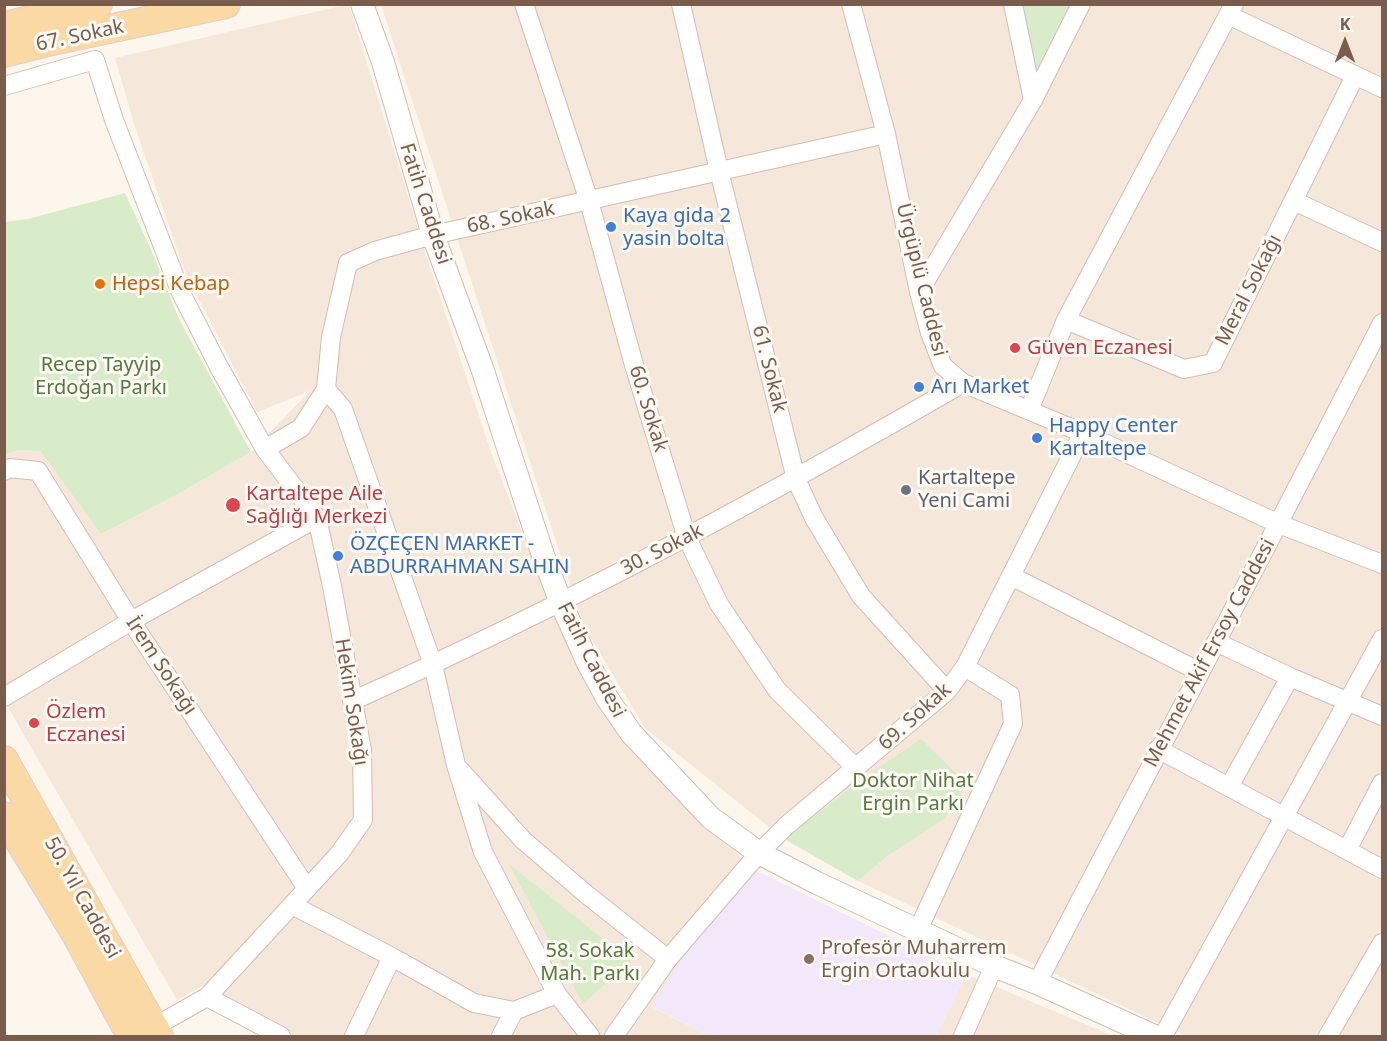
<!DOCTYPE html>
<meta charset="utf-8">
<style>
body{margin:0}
#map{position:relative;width:1387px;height:1041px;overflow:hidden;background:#fdf6ec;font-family:"Noto Sans",sans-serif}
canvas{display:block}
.frame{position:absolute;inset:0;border:6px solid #7a5c4d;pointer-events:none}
.north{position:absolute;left:1315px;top:12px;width:60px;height:60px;-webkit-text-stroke:4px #fffaf3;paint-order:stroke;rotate:0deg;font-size:16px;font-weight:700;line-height:24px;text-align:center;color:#7a5c4d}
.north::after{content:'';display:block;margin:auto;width:21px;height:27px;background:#7a5c4d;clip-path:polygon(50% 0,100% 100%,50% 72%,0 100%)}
</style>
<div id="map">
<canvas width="1387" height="1041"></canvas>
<div class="frame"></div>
<div class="north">K</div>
</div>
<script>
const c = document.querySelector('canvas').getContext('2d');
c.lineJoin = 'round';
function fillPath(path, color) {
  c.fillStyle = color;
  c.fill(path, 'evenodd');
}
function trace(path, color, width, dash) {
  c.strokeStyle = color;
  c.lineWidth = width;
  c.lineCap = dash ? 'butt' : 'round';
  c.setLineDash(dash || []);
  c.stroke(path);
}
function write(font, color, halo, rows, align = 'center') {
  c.font = font + ' "Noto Sans",sans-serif';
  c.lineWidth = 6;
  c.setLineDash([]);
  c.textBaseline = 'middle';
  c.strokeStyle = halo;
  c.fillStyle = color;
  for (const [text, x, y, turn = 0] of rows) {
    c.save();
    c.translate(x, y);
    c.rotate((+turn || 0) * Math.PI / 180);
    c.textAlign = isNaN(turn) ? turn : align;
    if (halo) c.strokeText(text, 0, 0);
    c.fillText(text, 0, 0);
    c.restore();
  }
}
fillPath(new Path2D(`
 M345,5H349L428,261L492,455L546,593L662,781L755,870L652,1007L709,1036H294L206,984L177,1000L5,702L4,455L18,450L40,451L101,534L178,494L251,452L310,391L257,412L186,275L135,127L115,58Z
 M381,5H1382V1036H1186L858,881L890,854L784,839L645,728L584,627Z
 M966,974L1113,1036H936Z`), '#f5e8da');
fillPath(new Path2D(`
 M755,870L966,974L936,1036H709L651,1006L691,945Z`), '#f3e8fa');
fillPath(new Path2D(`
 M1022,5H1073L1035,78Z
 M125,193L153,254L178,317L251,452L178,494L101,534L40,451L18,450L5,455V222L28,219Z
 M921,739L962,779L961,798L944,819L890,854L858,881L784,839L869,774Z
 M509,864L631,961L583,1004Z`), '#d8ecc9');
const minor = new Path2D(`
 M524,4L589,201L634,365L687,538L719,604L777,690L856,768
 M681,4L719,171L796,479L814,518L861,596L947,691
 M851,4L886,134L919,292L930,333L943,366L963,383L1083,433L1279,524L1382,564
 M1013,4L1033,100
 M1228,15L1382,88
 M4,86L95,60L114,120L181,293L219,367L265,449L317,518L332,586L362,750L363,820L339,854L207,997L154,1027
 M1294,201L1382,242
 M919,292L1033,100L1081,4
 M1066,320L1184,369L1213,363L1355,76
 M326,389L343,409L433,665L456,765L483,852L557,994
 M1029,410L1066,320L1234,4
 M265,449L301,428L326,389L331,337L348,263L375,251L433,235L886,134
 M4,471L10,468L38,471L131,621L306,887
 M1011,576L1200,672
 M1216,642L1290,677L1382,716
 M4,697L131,621L317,518
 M352,701C563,607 764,498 963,383
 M1158,749L1382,869
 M461,771L523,840L586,894L668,959
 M1229,787L1290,677
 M1347,850L1382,783
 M292,905L392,957L474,1003L514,1011L557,994L590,1036
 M918,930L1013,724L1010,695L965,667
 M1037,983C1152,763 1269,544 1382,323
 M207,997L281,1036
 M354,1036L392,957
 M501,1036L514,1011
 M614,1036L668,959L759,853L786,826L947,691L965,667L1083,433
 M963,1036L994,966
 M1163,1036L1382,639
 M1328,1036L1382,943`);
const tertiary = new Path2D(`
 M362,4L383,62L433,235L482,368L543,555L561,603L588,663L607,698L631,733L711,818L759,853L817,883L994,966L1037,983L1154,1036`);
const primary = new Path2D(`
 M4,26L98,4
 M4,53L52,41L226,4
 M4,760L159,1036
 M4,816L77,936L131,1036`);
trace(minor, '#d1beb0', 20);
trace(tertiary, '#d1beb0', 24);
trace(primary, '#dad1cd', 30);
trace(minor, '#fff', 18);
trace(tertiary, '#fff', 22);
trace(primary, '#fbd9a5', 28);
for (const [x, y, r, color] of [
 [611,227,6,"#3f7fe0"],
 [100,284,6,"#e8710a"],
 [1015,348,6,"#e0444e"],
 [919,387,6,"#3f7fe0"],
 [1037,438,6,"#3f7fe0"],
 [906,490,6,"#6b7280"],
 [233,505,8,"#e0444e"],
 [338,556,6,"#3f7fe0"],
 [34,723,6,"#e0444e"],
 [809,959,6,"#8d6e63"]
]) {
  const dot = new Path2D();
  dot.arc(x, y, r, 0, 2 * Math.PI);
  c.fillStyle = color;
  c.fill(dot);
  trace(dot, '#fffaf3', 2);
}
write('20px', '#7a5c4d', '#fffaf3', [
 ["67. Sokak",80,36,-12],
 ["Fatih Caddesi",425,204,72],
 ["68. Sokak",511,218,-12],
 ["Ürgüplü Caddesi",921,280,76],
 ["Meral Sokağı",1249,290,-63],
 ["61. Sokak",769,369,76],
 ["60. Sokak",648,409,73],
 ["30. Sokak",662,550,-27],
 ["Mehmet Akif Ersoy Caddesi",1210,653,-62],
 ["Fatih Caddesi",591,660,63],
 ["İrem Sokağı",161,666,57],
 ["Hekim Sokağı",351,702,81],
 ["69. Sokak",915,717,-42],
 ["50. Yıl Caddesi",82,898,61]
]);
write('20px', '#366cbe', '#fffaf3', [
 ["Kaya gida 2",623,216],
 ["yasin bolta",623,239],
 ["Arı Market",931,387],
 ["Happy Center",1049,426],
 ["Kartaltepe",1049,449],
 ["ÖZÇEÇEN MARKET -",350,544],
 ["ABDURRAHMAN SAHIN",350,567]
], 'left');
write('20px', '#c56008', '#fffaf3', [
 ["Hepsi Kebap",112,284]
], 'left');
write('20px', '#be3a42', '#fffaf3', [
 ["Güven Eczanesi",1027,348],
 ["Kartaltepe Aile",246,494],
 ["Sağlığı Merkezi",246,517],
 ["Özlem",46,712],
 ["Eczanesi",46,735]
], 'left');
write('20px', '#537a41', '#fffaf3', [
 ["Recep Tayyip",101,365],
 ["Erdoğan Parkı",101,388],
 ["Doktor Nihat",913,781],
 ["Ergin Parkı",913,804],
 ["58. Sokak",590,951],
 ["Mah. Parkı",590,974]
]);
write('20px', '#5b616d', '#fffaf3', [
 ["Kartaltepe",918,478],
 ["Yeni Cami",918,501]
], 'left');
write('20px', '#785e54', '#fffaf3', [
 ["Profesör Muharrem",821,948],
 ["Ergin Ortaokulu",821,971]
], 'left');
</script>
